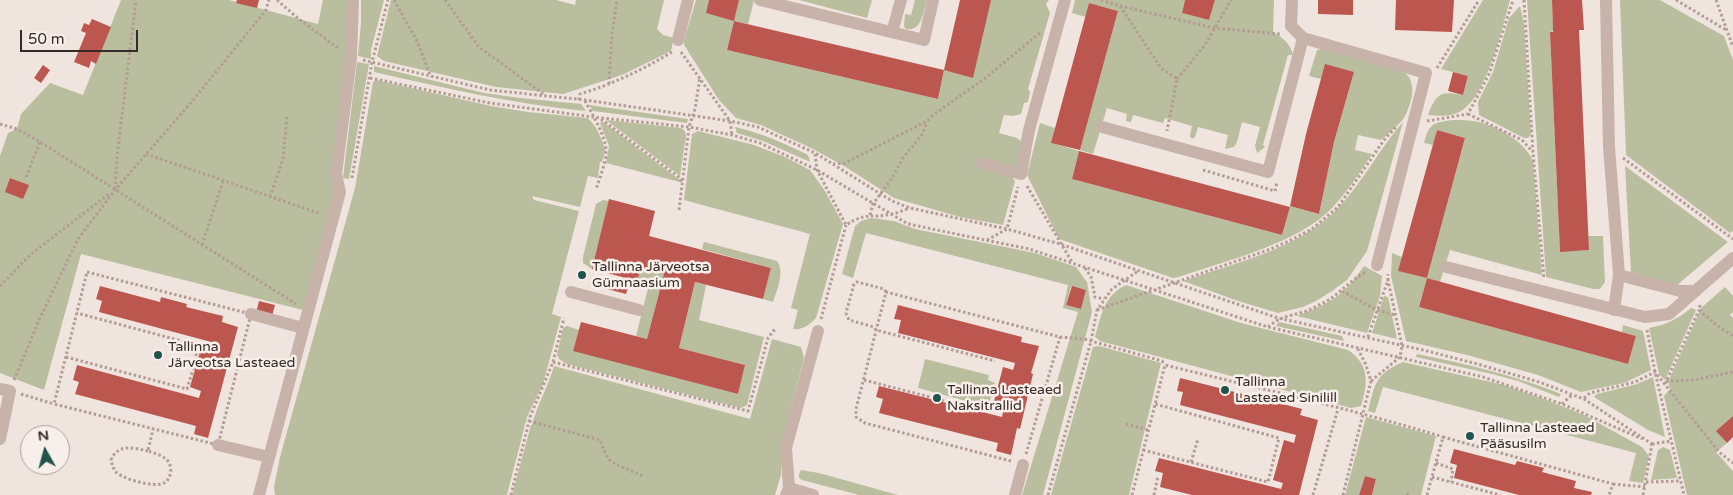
<!DOCTYPE html>
<meta charset="utf-8">
<style>
body{margin:0}
#map{position:relative;width:1733px;height:495px;overflow:hidden;background:#f0e4de;font-family:"Varela Round",sans-serif}
canvas{display:block}
.north{position:absolute;left:20px;top:425px;width:50px;height:50px;box-sizing:border-box;background:#f8efea;border:1px solid #aaa19d;border-radius:50%;rotate:353deg;font-size:14px;font-weight:700;line-height:20px;text-align:center;color:#362b29}
.north::after{content:'';display:block;margin:auto;width:18px;height:22px;background:#22544e;clip-path:polygon(50% 0,100% 100%,50% 72%,0 100%)}
.scale{position:absolute;left:20px;top:30px;width:118px;height:22px;box-sizing:border-box;border:2px solid #362b29;border-top:0;padding-left:6px;font-size:15px;line-height:18px;white-space:nowrap;color:#362b29;-webkit-text-stroke:4px #f8efea;paint-order:stroke}
</style>
<div id="map">
<canvas width="1733" height="495"></canvas>
<div class="north">N</div>
<div class="scale">50 m</div>
</div>
<script>
const c = document.querySelector('canvas').getContext('2d');
c.lineJoin = 'round';
function fillPath(path, color) {
  c.fillStyle = color;
  c.fill(path, 'evenodd');
}
function trace(path, color, width, dash) {
  c.strokeStyle = color;
  c.lineWidth = width;
  c.lineCap = dash ? 'butt' : 'round';
  c.setLineDash(dash || []);
  c.stroke(path);
}
function write(font, color, halo, rows, align = 'center') {
  c.font = font + ' "Varela Round",sans-serif';
  c.lineWidth = 5;
  c.setLineDash([]);
  c.textBaseline = 'middle';
  c.strokeStyle = halo;
  c.fillStyle = color;
  for (const [text, x, y, turn = 0] of rows) {
    c.save();
    c.translate(x, y);
    c.rotate((+turn || 0) * Math.PI / 180);
    c.textAlign = isNaN(turn) ? turn : align;
    if (halo) c.strokeText(text, 0, 0);
    c.fillText(text, 0, 0);
    c.restore();
  }
}
fillPath(new Path2D(`
 M121,0H229L318,24L323,0H353L340,192L307,311L81,254L44,390L0,373V156L8,133L17,129L21,114L50,83L83,95Z
 M361,0H384L371,50V59L358,56L361,23Z
 M391,0H556L575,5L576,0H664L657,29L663,35L674,38L671,51L622,75L563,94L496,87L384,61L377,56Z
 M696,0H709L707,13L734,20L739,0H754L748,24L734,21L727,50L938,99L944,70L991,0H1049L1046,4L1050,13L1028,89L1030,92L1028,102L1024,103L1021,114L1013,116L1004,115L999,133L1017,138L1022,142L1019,165L1012,167L1011,176L1015,181L1003,225L960,217L894,198L844,166L813,149L761,125L736,118L719,100L684,45V40Z
 M799,0H872L867,18Z
 M915,0H927C923,12 922,32 906,29L904,26L905,14L911,15Z
 M1075,0H1185L1182,13L1209,20L1215,0H1274L1273,32C1283,38 1290,43 1293,55H1288L1263,145L1265,147L1257,153L1255,146L1260,127L1242,122L1237,142L1234,147L1225,149L1228,135L1198,127L1195,137L1192,139L1190,136L1192,126L1165,118L1163,123L1133,115L1131,122L1126,121L1127,114L1107,108L1093,154L1080,150L1118,11L1089,3L1086,17L1072,13Z
 M1483,0H1510C1502,28 1487,96 1461,111C1451,117 1439,116 1428,115C1437,93 1440,91 1463,95L1468,76L1441,69Z
 M1527,0H1552L1553,31L1550,32L1560,251L1589,250L1588,236H1603L1605,282L1600,289H1593L1546,277Z
 M1620,0H1660L1724,36L1733,60V231L1730,233L1626,155Z
 M1520,6L1524,23L1531,134L1528,138H1524L1479,115L1478,102L1493,72L1509,18Z
 M1323,49L1405,73C1417,83 1412,101 1406,114C1402,123 1389,133 1381,140L1358,135L1355,150L1372,154C1360,172 1348,191 1333,207C1298,244 1227,260 1179,277L1173,278L1059,239L1027,175L1040,123L1055,128L1052,143L1079,151L1072,179L1282,235L1290,206L1319,214L1334,142L1354,72L1321,79L1309,76L1317,50Z
 M357,62L369,64L349,179L343,178Z
 M374,66L484,93L520,98L581,104L586,111C514,104 444,88 374,72Z
 M376,80L491,106L528,112L587,118C594,121 604,142 605,150C605,154 603,158 602,162H600L598,178L588,176L580,207L532,196L534,200L579,211L552,314L561,317L543,384L527,417L507,495H275L274,487L280,457L355,188L373,82Z
 M589,105L688,119L687,123L593,111Z
 M606,120L681,128L685,131L686,136L680,176Z
 M1454,120C1460,120 1467,120 1473,121C1495,124 1525,141 1533,161L1542,275L1450,250L1440,282L1427,278L1419,307L1628,364L1636,336L1622,332L1623,325L1643,331L1651,370L1624,383L1581,392L1538,375L1467,355L1406,341L1391,276L1392,253L1402,257L1399,271L1427,278L1465,138L1437,130L1433,145L1424,143C1429,123 1434,122 1454,120Z
 M602,121L680,180V182L606,163L609,146L600,123Z
 M1403,122L1367,251L1347,280L1332,291L1316,301L1303,307L1278,313L1238,301L1183,281C1235,263 1299,249 1338,208C1363,182 1379,149 1403,122Z
 M735,127C761,133 784,143 808,155L810,162L763,141L737,133Z
 M698,131L754,145L785,157L810,170L825,191L843,224L816,318C809,325 803,330 793,329L798,310L791,308L810,234L684,200L692,134Z
 M1625,166L1728,242L1677,285L1631,272Z
 M603,200L609,201L592,269L583,263V257L596,204Z
 M871,218L894,221L915,229L1035,253L1076,267L1087,282L1092,312L1043,495H1022L1078,312L1063,308L1068,285L866,233L853,278L842,274L855,226L861,221ZM1071,287L1086,290L1081,309L1066,305Z
 M704,242L777,261C785,272 777,290 773,302L763,299L771,268L702,249Z
 M1364,266L1382,276L1380,296L1367,333L1297,316C1331,302 1343,297 1364,266Z
 M641,269L664,274L647,339L636,336L649,284L637,281Z
 M695,282L706,285L699,320L764,337L747,405L741,408L567,364L559,359L557,355L563,328L567,326L579,330L573,350L738,394L745,365L679,348Z
 M1126,285L1241,323L1348,350C1370,365 1368,383 1361,406L1351,408L1100,341L1095,337C1101,316 1104,295 1126,285Z
 M1725,287L1733,296V312L1730,315L1733,318V416L1717,431L1727,443L1716,452L1733,471V495H1687L1664,396L1670,389L1668,382L1701,308Z
 M1384,296L1388,297L1397,339L1372,333Z
 M1691,308L1696,310L1665,380L1659,374L1649,328C1668,324 1676,320 1691,308Z
 M1279,322L1342,336L1344,341L1276,326Z
 M772,339L801,347L804,358L781,446V475L775,495H512L531,425H532C537,405 548,387 554,366L750,419Z
 M1099,346L1161,363L1129,495H1051L1093,347Z
 M1417,354C1466,364 1515,375 1561,394L1559,397L1518,381L1492,374L1416,357Z
 M925,359L989,375L988,380L995,383L988,407L918,388Z
 M1403,362L1504,385L1544,399L1584,415L1642,447L1649,456L1643,483L1629,481L1636,453L1383,387L1375,413L1368,411C1375,384 1375,374 1403,362Z
 M1653,377L1665,437L1648,430L1594,397L1597,394L1637,384Z
 M1366,417L1436,436L1421,495H1372L1376,479L1365,476L1359,495H1345Z
 M1663,447L1670,450L1677,478L1651,480L1658,450Z
 M801,470L819,473L898,495H859L802,480L799,478V474Z`), '#b9be9f');
fillPath(new Path2D(`
 M237,0H259L257,8L236,3Z
 M709,0H739L734,21L706,13Z
 M960,0H991L973,78L944,70L938,99L727,50L734,21L944,70Z
 M1185,0H1215L1209,20L1182,13Z
 M1318,0H1353V15L1318,14Z
 M1396,0H1454L1452,32L1395,30Z
 M1552,0H1582L1584,30H1579L1589,250L1560,252L1550,32H1553Z
 M1089,3L1118,11L1080,150L1051,143Z
 M92,19L111,27L96,64L91,61L89,68L74,62L86,33L81,31L84,23L89,25Z
 M1325,64L1354,72L1334,142L1319,214L1290,206L1306,134Z
 M43,65L50,70L41,83L34,78Z
 M1453,72L1468,76L1463,95L1448,91Z
 M1437,130L1465,138L1427,278L1398,271Z
 M1079,151L1290,207L1282,235L1072,179Z
 M10,178L29,185L23,199L5,192Z
 M609,199L655,211L649,236L771,268L763,299L695,282L679,348L745,365L738,394L573,351L581,322L647,339L664,274L641,269L637,281L592,269Z
 M1427,278L1636,336L1628,364L1419,307Z
 M610,279L629,284L626,294L607,289Z
 M100,286L160,302L161,297L187,304L186,307L223,316L222,322L238,327L208,438L194,434L196,426L75,394L79,382L73,380L77,365L199,398L201,391L190,387L201,348L213,351L215,343L99,312L102,301L96,299Z
 M1072,286L1086,290L1081,309L1066,305Z
 M259,301L275,305L272,316L256,313Z
 M898,305L1022,337L1021,342L1039,346L1031,373L1033,374L1020,429L1017,428L1011,455L996,451L998,443L879,413L883,399L876,397L879,386L1002,417L1003,412L992,409L1003,367L1013,370L1015,363L898,333L901,320L894,319Z
 M1180,378L1302,409L1300,415L1318,420L1299,495H1192L1160,487L1163,473L1155,471L1159,458L1281,489L1283,483L1273,480L1284,440L1294,443L1296,435L1180,405L1183,392L1177,391Z
 M1733,416V437L1727,443L1716,431Z
 M1454,449L1515,465L1517,461L1544,468L1542,472L1576,481L1574,488L1592,492L1591,495H1519L1454,478L1457,465L1450,463Z
 M1365,476L1376,479L1372,495H1359Z`), '#bc5750');
trace(new Path2D(`
 M277,0L300,20L338,48
 M394,0L417,41L431,77
 M445,0L479,47L546,96
 M1101,0L1120,6L1161,68L1177,79L1167,131
 M1524,0L1533,153L1544,279
 M1676,0L1726,30
 M1716,0L1733,47
 M1120,6L1214,28L1280,34
 M681,52L730,121L732,135
 M363,60L490,90L585,100L730,121L758,127L815,153L892,201L910,208L1007,229L1060,244L1278,318L1423,350L1481,365L1539,382L1584,399L1652,444
 M1437,68L1479,0
 M370,78L490,103L593,117L689,127L732,135L760,143L817,170L908,224L1029,249L1268,327L1483,377L1562,404L1642,439
 M1177,79L1205,45L1231,0
 M609,84L612,34L617,0
 M579,100L580,94C613,84 642,70 672,52
 M585,101C592,114 606,136 606,151C606,163 600,177 596,189
 M1468,114L1522,140L1533,152
 M601,119L680,178L682,183
 M1427,121L1468,114L1489,74L1513,0
 M0,124L17,129L40,142L296,304
 M146,154L321,214
 M815,154L817,170L846,225C868,211 871,219 891,214C898,213 904,210 910,208
 M1623,158L1733,239
 M833,164L845,163L927,121L936,113L984,79L1041,32
 M1203,170L1275,191L1277,182
 M26,177L40,142
 M352,178L372,62L388,0
 M1027,186L1072,262
 M115,189L117,157L136,0
 M270,197L283,159L287,116
 M679,210L689,127L695,109L700,77
 M870,215L873,204L892,178L903,158L922,135L927,122
 M987,240L1007,229L1018,187
 M202,245L223,181
 M1085,268L1091,277L1095,297L1104,299
 M87,272L251,314L218,445L54,404Z
 M0,286L30,255L110,193
 M1342,291L1377,310L1395,315
 M886,292L884,289L857,282L854,284L846,313L849,320L874,327L876,330L995,361
 M1700,305L1699,310L1719,327L1733,336
 M1097,310L1268,250L1289,241L1312,229L1338,207L1384,140L1397,126
 M821,319L846,225
 M1268,327C1281,316 1287,317 1303,312C1311,310 1318,305 1325,302C1340,294 1350,280 1366,272
 M1647,330L1655,372L1684,495
 M1368,337L1388,280V274
 M66,357L187,389L197,356L189,343L77,313
 M553,362L748,411L768,338L775,329
 M14,380L40,318L78,239L115,190L194,99L266,10L269,0
 M864,380L984,411
 M1371,381L1400,357L1402,346L1388,280
 M1666,381L1694,380L1733,372
 M1665,384L1699,310
 M21,394L54,404
 M1584,398L1590,393L1635,382L1655,372L1719,452L1733,463
 M1562,404L1572,395
 M529,421L600,440L608,459L615,464L643,476
 M1126,424L1148,430
 M1652,444L1671,441
 M1143,450L1268,482L1279,438L1155,404
 M148,451C134,448 118,443 111,460C112,464 113,467 115,471C121,479 155,488 164,483C172,479 173,465 166,459C161,455 154,453 148,451L153,429
 M1026,454L1060,337
 M1011,461L865,423L856,417V409L886,292L1060,337L1084,339L1162,361L1165,365
 M1191,462L1198,439
 M1436,463L1453,469L1451,482
 M1432,477L1500,495
 M1646,482L1680,481
 M1613,484L1645,487
 M1406,494L1409,495
 M511,495L530,417L553,362L564,318
 M1048,495L1091,341L1097,310L1112,289L1138,271
 M1132,495L1165,365C1258,388 1352,409 1443,437
 M1154,495L1158,476
 M1313,495L1338,409
 M1343,495L1371,381L1366,365L1358,349
 M1427,495L1443,437L1613,484L1609,495
 M1643,495L1652,444`), '#b39c95', 3, [2.5, 2.5]);
trace(new Path2D(`
 M760,0L924,40L933,0
 M1606,0L1609,147L1619,275L1614,310
 M892,32L901,0
 M1303,38L1426,73L1377,265
 M678,40L688,0
 M1102,127L1268,172L1303,38L1291,26L1292,0
 M982,163L1021,174L1029,130L1065,0
 M1446,267L1645,317L1669,314L1733,258
 M1619,275L1680,291H1696
 M571,292L639,310
 M251,314L303,328
 M0,389L10,391L0,439
 M218,445L269,457
 M789,488L813,495
 M259,495L340,192L336,174L351,58L353,0
 M786,495L789,488L786,448L818,331
 M1015,495L1023,465`), '#c7b3aa', 12);
for (const [x, y, r, color] of [
 [582,275,5,"#22544e"],
 [158,355,5,"#22544e"],
 [1225,390,5,"#22544e"],
 [937,398,5,"#22544e"],
 [1470,436,5,"#22544e"]
]) {
  const dot = new Path2D();
  dot.arc(x, y, r, 0, 2 * Math.PI);
  c.fillStyle = color;
  c.fill(dot);
  trace(dot, '#f8efea', 2);
}
write('14px', '#362b29', '#f8efea', [
 ["Tallinna Järveotsa",592,267],
 ["Gümnaasium",592,283],
 ["Tallinna",168,347],
 ["Järveotsa Lasteaed",168,363],
 ["Tallinna",1235,382],
 ["Lasteaed Sinilill",1235,398],
 ["Tallinna Lasteaed",947,390],
 ["Naksitrallid",947,406],
 ["Tallinna Lasteaed",1480,428],
 ["Pääsusilm",1480,444]
], 'left');
</script>
